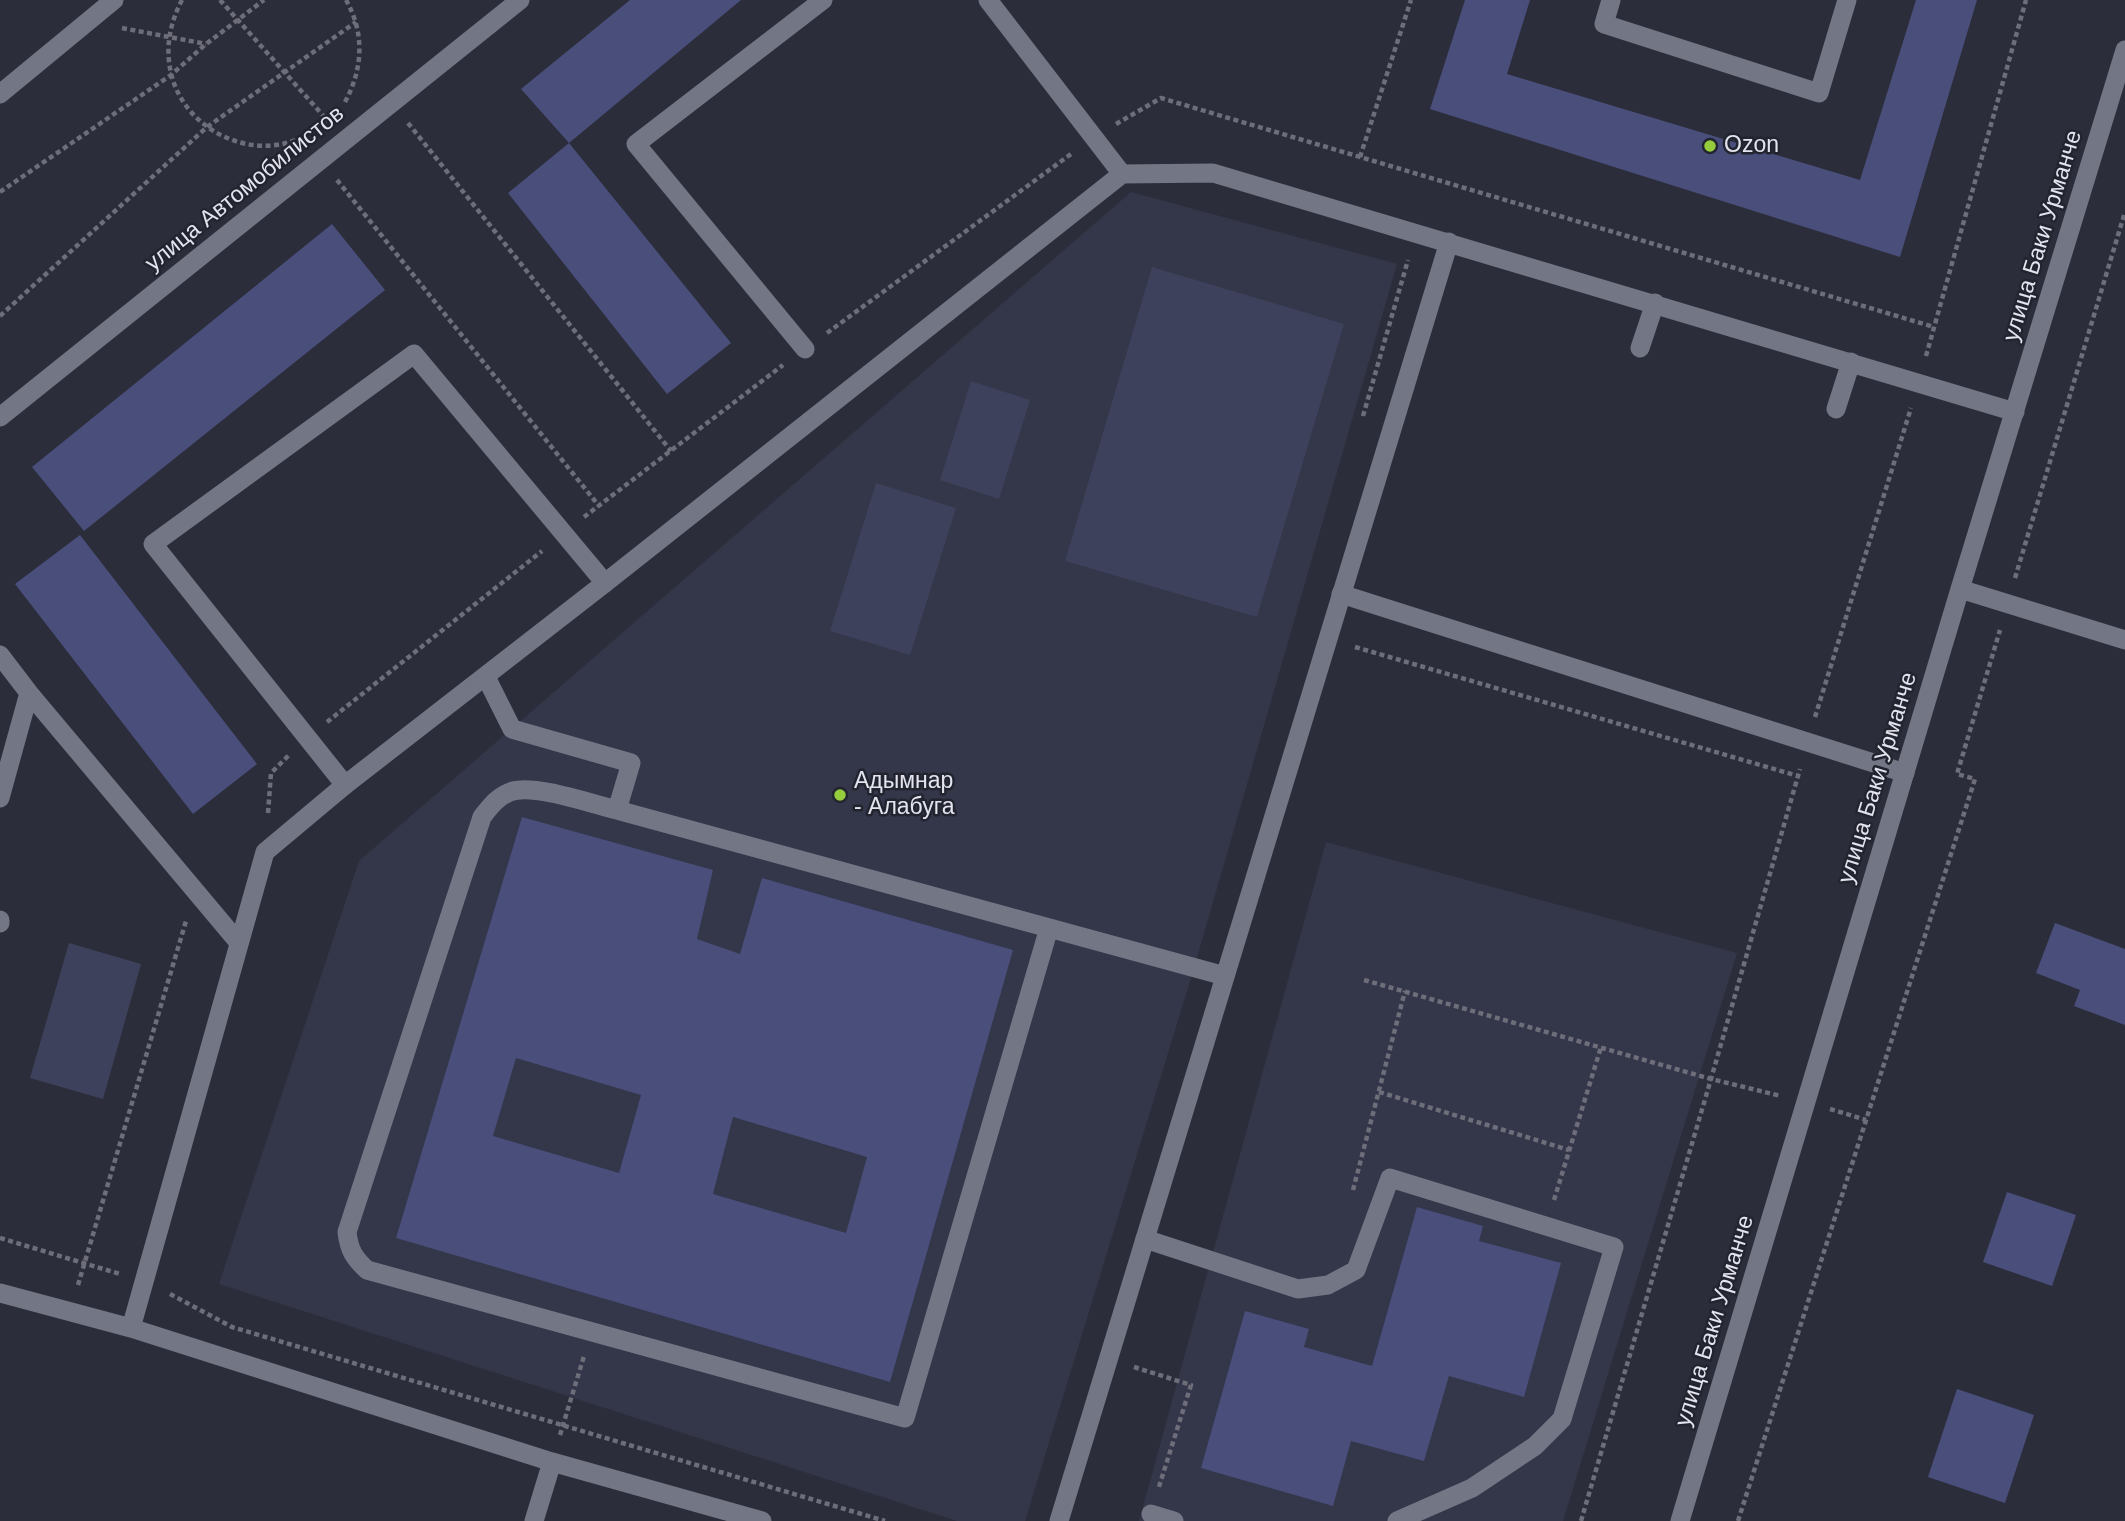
<!DOCTYPE html>
<meta charset="utf-8">
<style>
body{margin:0}
canvas{display:block;background:#2c2d3a}
</style>
<canvas width="2125" height="1521"></canvas>
<script>
const c = document.querySelector('canvas').getContext('2d');
c.lineJoin = 'round';
function fillPath(path, color) {
  c.fillStyle = color;
  c.fill(path, 'evenodd');
}
function trace(path, color, width, dash) {
  c.strokeStyle = color;
  c.lineWidth = width;
  c.lineCap = dash ? 'butt' : 'round';
  c.setLineDash(dash || []);
  c.stroke(path);
}
function write(font, color, halo, rows, align = 'center') {
  c.font = font + ' Arial,sans-serif';
  c.lineWidth = 5;
  c.setLineDash([]);
  c.textBaseline = 'middle';
  c.strokeStyle = halo;
  c.fillStyle = color;
  for (const [text, x, y, turn = 0] of rows) {
    c.save();
    c.translate(x, y);
    c.rotate((+turn || 0) * Math.PI / 180);
    c.textAlign = isNaN(turn) ? turn : align;
    if (halo) c.strokeText(text, 0, 0);
    c.fillText(text, 0, 0);
    c.restore();
  }
}
fillPath(new Path2D(`
 M1131,192L1397,264L1194,968L1025,1521H957L219,1284L359,861Z
 M1326,842L1737,953L1563,1521H1139Z`), '#343649');
fillPath(new Path2D(`
 M1152,267L1344,324L1257,617L1065,561Z
 M971,381L1030,400L999,499L940,480Z
 M876,483L956,508L910,655L830,631Z
 M69,943L141,964L103,1099L30,1078Z`), '#3e415b');
fillPath(new Path2D(`
 M630,0H741L569,143L521,89Z
 M1465,0H1530L1507,74L1860,180L1916,0H1977L1900,257L1430,109Z
 M569,143L731,343L667,394L508,193Z
 M332,224L385,290L84,531L32,467Z
 M80,535L257,764L193,814L15,584Z
 M522,817L713,870L697,939L740,954L762,878L1013,950L890,1382L396,1238ZM516,1058L641,1095L619,1173L493,1136ZM733,1117L867,1157L846,1233L713,1194Z
 M2055,923L2125,949V1025L2074,1006L2080,990L2036,973Z
 M2007,1192L2076,1215L2052,1286L1983,1262Z
 M1417,1207L1483,1226L1479,1241L1561,1263L1524,1397L1449,1376L1424,1461L1351,1441L1333,1506L1201,1468L1245,1311L1309,1329L1304,1347L1372,1366Z
 M1957,1389L2034,1415L2005,1503L1928,1477Z`), '#494e7b');
trace(new Path2D(`
 M182,0C170,23 165,47 171,73C183,127 247,161 298,139
 M220,0L328,121
 M122,28L206,44
 M345,102C363,69 365,33 346,0
 M408,123L671,451
 M1116,124L1161,98L1934,327
 M1360,157L1411,0
 M337,180L599,506
 M0,192L171,75L206,44L264,0
 M0,316L207,127L356,22
 M827,333L1071,154
 M1926,356L2026,0
 M1363,416L1408,260
 M584,517L783,365
 M2015,578L2125,212
 M1355,647L1798,776
 M1815,717L1911,408
 M327,722L542,551
 M268,813L271,773L289,755
 M1364,980L1711,1079L1781,1096
 M1379,1092L1569,1150
 M1830,1109L1866,1120
 M1353,1190L1405,991
 M1554,1200L1601,1047
 M0,1238L120,1274
 M78,1285L186,921
 M170,1294L232,1327L885,1521
 M1134,1367L1191,1385L1158,1490
 M560,1435L584,1356
 M1581,1521L1711,1079L1800,769
 M1738,1521L1975,779L1957,774L2000,630`), '#6d6e7a', 4.5, [5, 3.5]);
trace(new Path2D(`
 M988,0L1122,174
 M1611,0L1604,24L1819,93L1847,0
 M1640,348L1655,303
 M805,349L636,144L823,0
 M1836,409L1851,362
 M1341,594L1905,773
 M0,655L29,693L239,943
 M486,677L512,729L631,763L617,810
 M345,785L153,544L414,354L605,583
 M0,798L29,693
 M0,920V923
 M1049,928L905,1418L367,1270C354,1258 349,1250 347,1232L482,817C490,807 497,797 510,792C533,783 592,804 617,810L1225,976
 M1145,1239L1298,1289L1328,1285L1356,1270L1390,1178L1614,1247L1562,1419L1535,1446L1472,1488L1397,1521
 M1151,1514L1174,1521`), '#737685', 19);
trace(new Path2D(`
 M0,94L114,0
 M0,417L520,0
 M1960,589L2125,640
 M0,1293L131,1328L552,1462L762,1521
 M131,1328L265,852L345,785L605,583L1122,174L1213,173L2015,412
 M534,1521L552,1462
 M1059,1521L1449,242
 M1680,1521L1960,589L2125,50`), '#737685', 19);
for (const [x, y, r, color] of [
 [1710,146,7,"#95cc3b"],
 [840,795,7,"#95cc3b"]
]) {
  const dot = new Path2D();
  dot.arc(x, y, r, 0, 2 * Math.PI);
  c.fillStyle = color;
  c.fill(dot);
  trace(dot, '#222430', 2.5);
}
write('23px', '#e3e4ed', '#222430', [
 ["Ozon",1724,146],
 ["Адымнар",854,782],
 ["- Алабуга",854,808]
], 'left');
write('23px', '#e3e4ed', '#222430', [
 ["улица Автомобилистов",245,189,-39],
 ["улица Баки Урманче",2043,236,-73],
 ["улица Баки Урманче",1878,778,-73],
 ["улица Баки Урманче",1715,1321,-73]
]);
</script>
